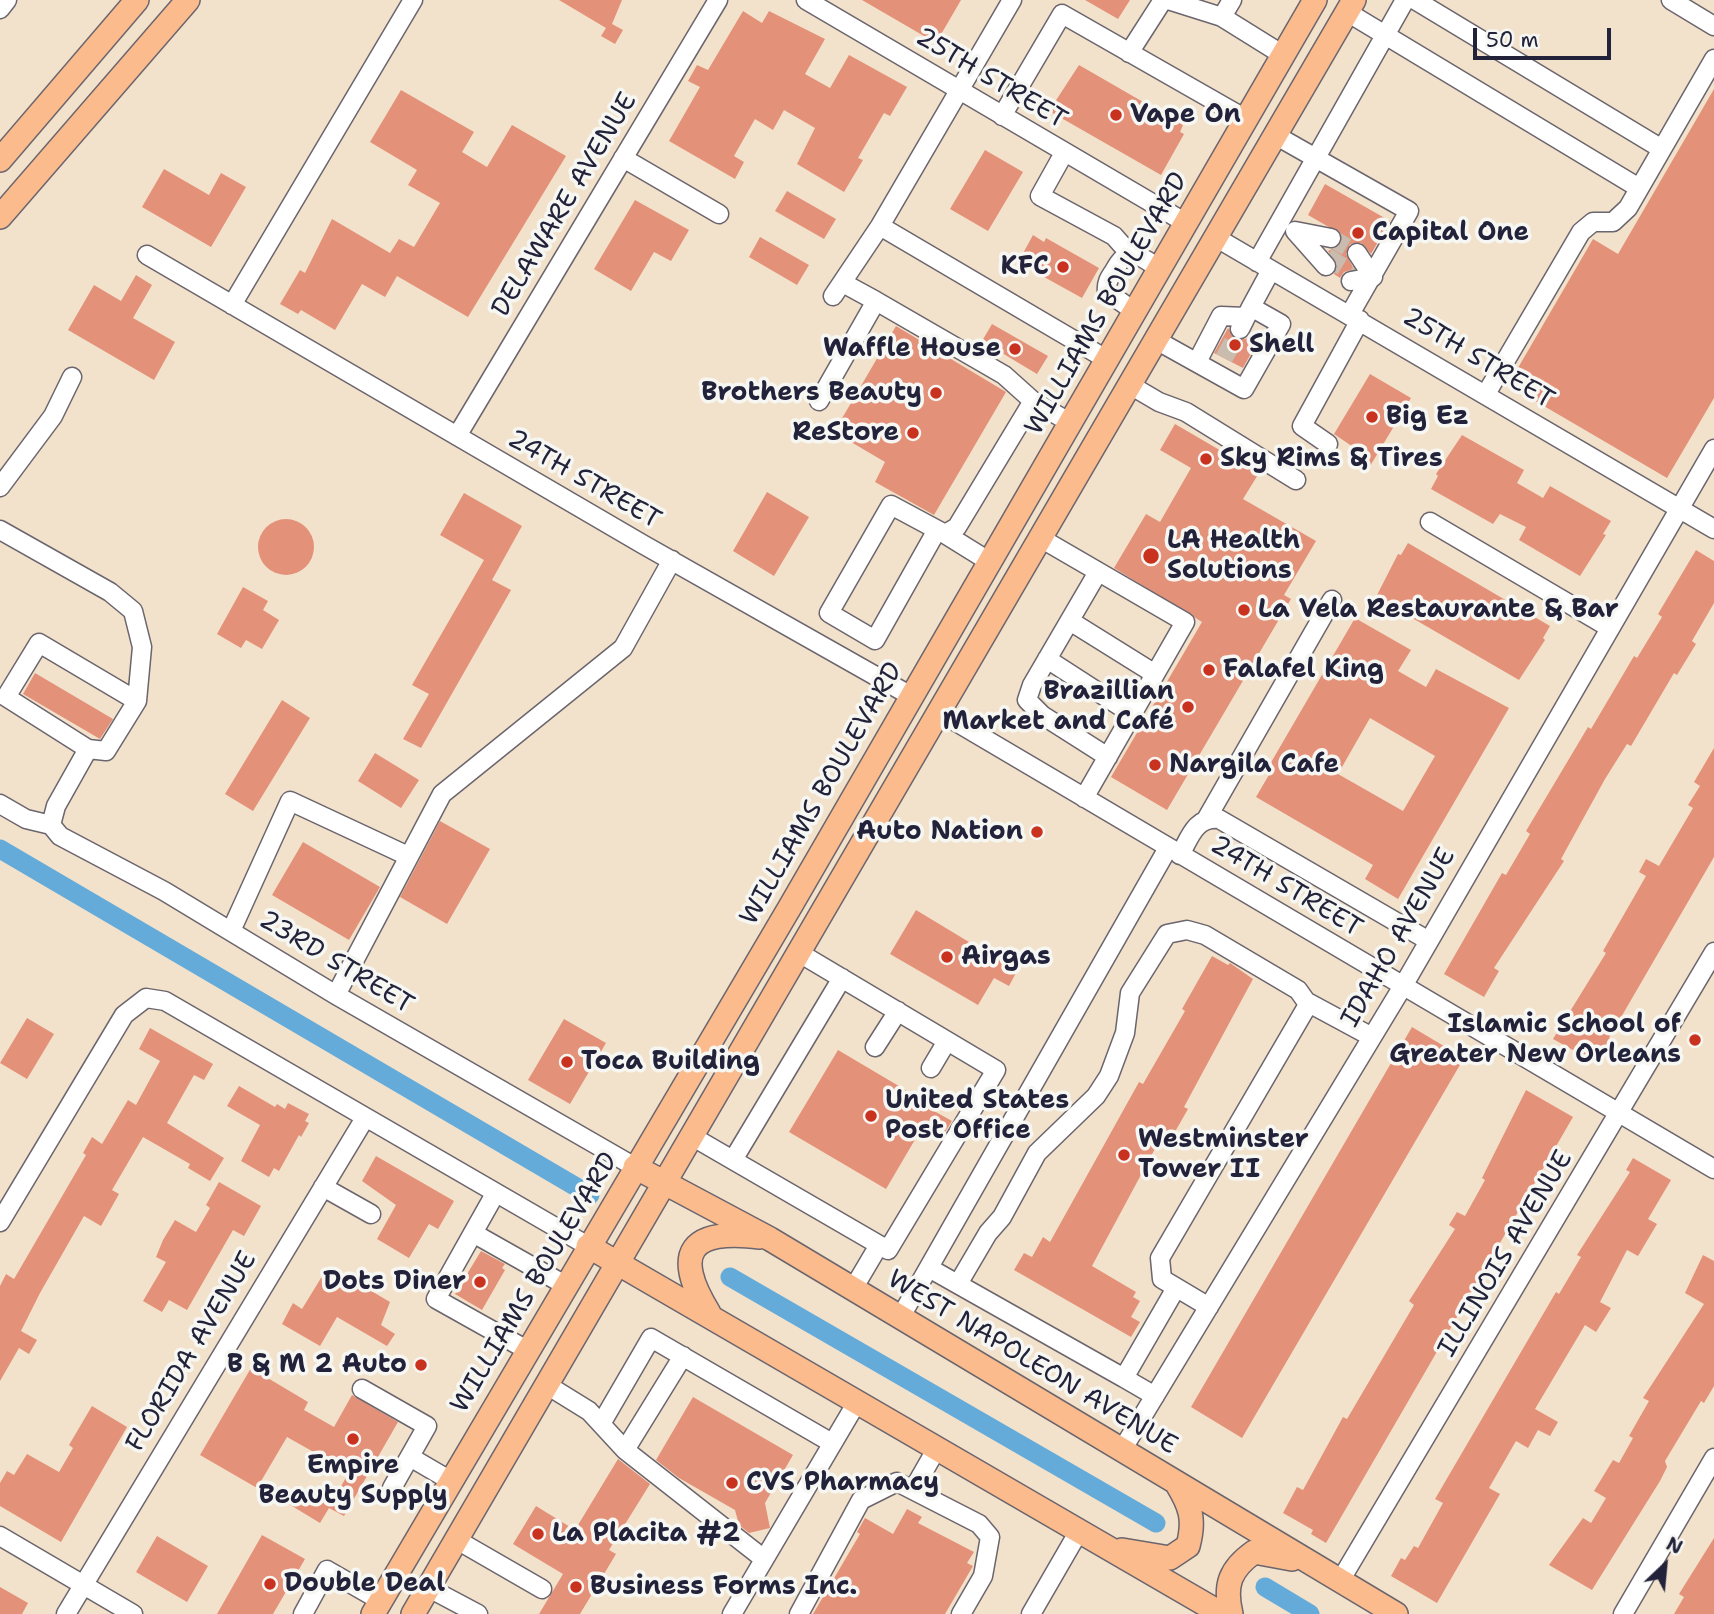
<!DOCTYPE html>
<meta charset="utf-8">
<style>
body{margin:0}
#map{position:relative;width:1714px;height:1614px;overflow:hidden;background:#f3e2cb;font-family:"Shantell Sans",sans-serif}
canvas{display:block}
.north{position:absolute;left:1630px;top:1530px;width:70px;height:70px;-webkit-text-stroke:5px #f6f6f2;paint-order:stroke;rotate:26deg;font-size:19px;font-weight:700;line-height:28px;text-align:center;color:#22223b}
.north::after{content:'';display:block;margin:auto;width:24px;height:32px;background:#22223b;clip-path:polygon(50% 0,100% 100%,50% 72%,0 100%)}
.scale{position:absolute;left:1473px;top:28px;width:138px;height:32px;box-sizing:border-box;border:4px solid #22223b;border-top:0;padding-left:9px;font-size:21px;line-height:24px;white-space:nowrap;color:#22223b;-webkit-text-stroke:5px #f6f6f2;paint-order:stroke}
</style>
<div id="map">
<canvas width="1714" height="1614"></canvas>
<div class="north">N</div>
<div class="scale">50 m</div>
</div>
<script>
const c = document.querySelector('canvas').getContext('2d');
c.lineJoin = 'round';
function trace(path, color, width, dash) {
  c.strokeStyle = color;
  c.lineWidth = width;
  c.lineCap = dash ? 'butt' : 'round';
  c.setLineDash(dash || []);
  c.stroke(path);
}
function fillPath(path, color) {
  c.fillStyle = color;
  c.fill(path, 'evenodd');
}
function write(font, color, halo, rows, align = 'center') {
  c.font = font + ' "Shantell Sans",sans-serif';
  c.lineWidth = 7;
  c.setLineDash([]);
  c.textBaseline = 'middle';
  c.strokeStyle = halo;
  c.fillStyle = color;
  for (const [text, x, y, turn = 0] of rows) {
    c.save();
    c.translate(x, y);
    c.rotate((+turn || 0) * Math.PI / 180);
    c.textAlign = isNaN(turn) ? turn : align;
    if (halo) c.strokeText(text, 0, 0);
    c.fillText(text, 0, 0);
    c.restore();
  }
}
trace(new Path2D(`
 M0,849L590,1195
 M730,1277L1156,1523
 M1265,1587L1310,1614`), '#64abda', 19);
fillPath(new Path2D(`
 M559,0H622L612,24L623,30L615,44L601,36L606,28Z
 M862,0H961L936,43Z
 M1085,0H1130L1118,19Z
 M743,11L762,23L769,11L825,39L805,74L830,88L849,55L907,87L890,116L884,113L858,158L863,160L844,192L797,164L815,128L784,110L773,130L755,119L734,156L744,162L735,179L669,141L700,87L688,81L697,65L708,70Z
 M1079,65L1183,125L1180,132L1184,134L1161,175L1049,111Z
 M1714,89V398L1667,478L1508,385L1593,239L1618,254Z
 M401,90L474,132L462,152L487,167L512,125L566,156L468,317L397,276L385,297L362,284L335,330L301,310L298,314L280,304L300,270L305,273L332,219L390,253L399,239L414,247L440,203L408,185L417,170L370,142Z
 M985,150L1023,172L988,231L950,209Z
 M164,169L209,195L221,173L246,187L211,247L142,207Z
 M1325,184L1390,221L1371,254L1361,243L1350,244L1346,254L1354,269L1344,272L1340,278L1334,274L1337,263L1328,251L1340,245L1341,234L1308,215Z
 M787,191L836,219L824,239L775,211Z
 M635,200L689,230L671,261L654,252L631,291L594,269Z
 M1033,235L1044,242L1046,238L1099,268L1082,298L1026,267L1029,262L1021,257Z
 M760,237L809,265L797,285L749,257Z
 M136,275L152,285L133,318L175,342L154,380L68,330L94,285L121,301Z
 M992,324L1048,356L1037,374L982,341Z
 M896,326L1006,392L934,515L875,482L885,462L834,432Z
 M1228,328L1236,339H1246L1250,334L1259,339L1243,368L1214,353Z
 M1370,374L1411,398L1367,471L1352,462L1359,451L1334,434Z
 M1175,424L1259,473L1243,499L1316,541L1284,595L1291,599L1167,810L1111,777L1202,622L1114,568L1146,514L1160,522L1191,468L1160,450Z
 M1462,435L1524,470L1517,483L1543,498L1550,486L1611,521L1603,534L1606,535L1580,576L1519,540L1526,527L1500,514L1493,524L1431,489L1438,476L1436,474Z
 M767,492L809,517L774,576L733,551Z
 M464,493L522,526L492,580L511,590L421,748L403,739L429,694L412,685L484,560L440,535Z
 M258 547a28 28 0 1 1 56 0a28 28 0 1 1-56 0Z
 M1408,543L1550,626L1543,638L1545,640L1519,680L1376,597L1398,554L1401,555Z
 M1696,550L1714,561V603L1692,641L1696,644L1677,675L1674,673L1631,746L1627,744L1605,779L1561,859L1564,861L1494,968L1499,971L1484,997L1444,974L1502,873L1506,875L1530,834L1526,831L1588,727L1591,729L1634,656L1637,658L1662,617L1658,614Z
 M243,587L268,601L263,610L279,620L262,649L246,640L241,648L217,634Z
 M1355,618L1411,650L1398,671L1426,687L1436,669L1509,708L1398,899L1365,879L1373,865L1256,797L1270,773L1266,771ZM1370,718L1435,756L1403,811L1338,774Z
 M35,673L113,719L100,739L23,694Z
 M282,700L310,718L253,811L225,794Z
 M1714,748V857L1609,1038L1613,1041L1600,1065L1553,1039L1606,953L1603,951L1646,876L1639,872L1646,859L1659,866L1693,808L1688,805L1700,786L1694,782Z
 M375,753L419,780L401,808L358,781Z
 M440,821L490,849L447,924L400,897Z
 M303,842L380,887L349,940L272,895Z
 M916,910L1017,971L1009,986L994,978L978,1005L890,954Z
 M1212,956L1228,965L1230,963L1253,979L1184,1107L1188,1109L1172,1137L1164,1132L1092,1266L1136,1292L1133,1297L1140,1301L1131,1317L1140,1322L1131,1337L1014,1270L1024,1253L1032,1257L1043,1237L1050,1242L1139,1082L1143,1084L1185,1011L1182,1009Z
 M27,1018L54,1034L27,1079L0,1063Z
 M564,1019L606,1043L570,1104L528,1080Z
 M1412,1027L1464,1058L1242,1438L1191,1407Z
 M150,1028L213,1064L204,1080L194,1075L167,1123L224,1158L210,1181L188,1168L190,1164L143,1137L112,1190L119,1194L101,1226L84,1216L40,1293L21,1331L37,1340L29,1354L19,1348L0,1381V1286L6,1274L14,1279L86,1155L83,1153L92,1137L102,1144L128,1100L136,1105L160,1061L139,1049Z
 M838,1050L936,1108L934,1111L952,1121L942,1137L923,1126L886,1189L789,1132Z
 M239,1086L275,1107L277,1104L285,1109L288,1103L309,1114L305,1121L309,1123L301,1137L299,1135L279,1171L274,1168L269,1177L241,1161L260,1125L227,1106Z
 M1526,1090L1573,1117L1326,1543L1311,1534L1313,1530L1283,1513L1297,1487L1303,1490L1343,1417L1347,1419L1414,1305L1409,1301L1455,1229L1449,1225L1457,1212L1465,1216L1485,1180L1482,1178Z
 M376,1156L454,1201L438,1229L429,1224L409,1258L377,1239L396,1205L362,1181Z
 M1633,1158L1671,1180L1648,1219L1657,1224L1638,1256L1627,1250L1600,1302L1611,1308L1596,1332L1585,1325L1535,1409L1558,1422L1550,1436L1538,1430L1528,1448L1516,1441L1489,1488L1500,1494L1437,1603L1391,1576L1401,1558L1405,1560L1414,1546L1418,1548L1443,1503L1435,1499L1556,1292L1559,1294L1581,1257L1577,1255L1630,1172L1626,1170Z
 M219,1182L261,1206L244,1236L233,1230L187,1310L169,1300L162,1312L143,1301L166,1262L156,1257L163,1240L175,1220L196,1232L210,1208L206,1205Z
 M481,1251L505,1264L502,1268L505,1270L482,1310L455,1294Z
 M1703,1255L1714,1261V1386L1704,1403L1701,1401L1665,1461L1667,1467L1660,1481L1592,1590L1549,1565L1583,1518L1591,1523L1606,1498L1594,1491L1613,1460L1619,1463L1633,1438L1629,1436L1649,1401L1643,1398L1704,1304L1685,1293Z
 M339,1272L390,1302L381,1325L395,1334L387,1346L337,1317L320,1346L282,1324L293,1303L302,1309L321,1278L332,1284Z
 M251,1368L308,1402L304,1410L334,1427L352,1395L398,1422L344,1516L329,1508L320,1523L287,1503L298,1485L330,1506L349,1472L287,1437L257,1488L200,1455Z
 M693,1397L793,1455L765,1503L770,1528L749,1533L739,1525L735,1510L679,1478L656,1460Z
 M92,1406L127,1427L61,1542L0,1506V1483L7,1471L14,1475L27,1454L59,1472L73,1448L69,1445Z
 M618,1459L650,1484L609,1550L616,1554L580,1614H539L563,1574L513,1544L536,1506L575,1530Z
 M907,1509L922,1517L918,1523L974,1552L967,1563L973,1566L945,1614H813L860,1534L857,1532L865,1518L893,1534Z
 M262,1535L305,1559L273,1614H217Z
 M157,1536L208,1566L187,1602L136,1572Z
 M1714,1538V1614H1674L1684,1597L1679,1594Z
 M0,1587L28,1603L22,1614H0Z`), '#e49179');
trace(new Path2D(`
 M1331,238L1357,253
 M1327,257L1353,273
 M1224,358L1240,329`), '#c9bcae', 18, [18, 9]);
const minor = new Path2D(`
 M806,0L1186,223
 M1168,0L1222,17L1283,55
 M1415,0L1662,149
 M1671,0L1714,26
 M0,9L7,0
 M1347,12L1639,188
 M1222,17L1232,0
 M1129,53L1163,0
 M1002,116L1062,14L1246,119
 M1275,135L1409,211L1350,314
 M1064,153L1040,196L1114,236L1129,253
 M623,158L719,214
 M880,226L1106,359
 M1215,237L1714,529
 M1357,253L1373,277
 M147,255L644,545L911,696
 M1257,262L1405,0
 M1326,266L1295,231L1331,238
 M1351,281L1373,277
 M843,283L876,301
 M833,296L880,226L1012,0
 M232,305L413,0
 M1251,307L1271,270
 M1134,311L1107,292C1106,283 1109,278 1114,271C1128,244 1137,255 1159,268
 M1156,340L1244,389L1281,324L1251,307L1240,329
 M1197,362L1221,316L1246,317
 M1130,385L1159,402L1186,412L1296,480
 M1486,394L1581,232L1593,222H1613L1628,208L1714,59
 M819,401L876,301L1004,375L1033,401
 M457,436L718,0
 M1328,444L1302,426L1360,320
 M0,487L53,416L72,377
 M1430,522L1610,628
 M0,530L110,592L133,611L142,647L137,701
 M937,530L875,640L829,613L891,505L945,534L957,527L1033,401L1069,422
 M945,534L990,562
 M1042,539L1185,622L1084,798
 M1098,572L1032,685L1027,700L1042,715L1108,757
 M1070,621L1155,674
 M1047,659L1132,714
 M941,713L1714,1169
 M88,749L106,751L137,701L39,643L6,697L88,749L56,806L51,825L60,836L164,891L336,995L635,1167
 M0,804L26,819L51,825
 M1207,818L1332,600
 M1180,855C1190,837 1195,817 1219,819L1429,941
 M231,931L290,801L408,856
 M336,995L442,794L623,648L672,560
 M875,1047L898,1011
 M931,1068L947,1041
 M693,1137L888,1250L996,1070L801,954
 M733,1160L842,978
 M323,1187L371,1214
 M0,1222L124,1015L146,998L165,1001L588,1246
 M473,1233L495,1194
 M929,1268L1124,1378
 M958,1284L988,1233L1002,1217L1037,1153L1096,1096L1109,1076L1125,1033L1130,993L1167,934L1187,930L1205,935L1298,990L1308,1004
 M853,1289L879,1245
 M1209,1307L1162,1279L1160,1258L1309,1003L1372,1037
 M900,1318L1168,848
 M527,1350L436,1299L473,1233L565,1285
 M547,1385L589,1411L625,1450L683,1356
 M362,1389L427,1426L392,1488
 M1155,1396L1124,1378L1176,1288
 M601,1424L651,1338L832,1443
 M625,1450L764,1559
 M1122,1450L1403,986L1714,449
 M410,1457L451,1481
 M913,1490L937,1448
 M0,1536L133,1614
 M457,1540L542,1589
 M1340,1581L1714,952
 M429,1588L478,1614
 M66,1614L365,1118
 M303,1614L327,1570L381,1601
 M732,1614L857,1402
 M799,1614L861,1500L897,1482L979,1524L990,1537L983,1576L961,1614
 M1031,1614L1079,1531
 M1623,1614L1714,1458`);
const major = new Path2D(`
 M0,160L137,0
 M0,217L188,0
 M635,1167L770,1239L1396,1614
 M588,1246L1222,1614
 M709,1313C671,1252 691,1228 760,1237
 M1122,1550L1170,1558L1188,1546C1195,1520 1191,1507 1177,1484
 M373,1614L790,907L1315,0
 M413,1614L1354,0
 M1231,1614C1224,1585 1230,1569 1254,1552L1292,1559`);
trace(minor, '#6b656d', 21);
trace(major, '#6b656d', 26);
trace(minor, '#fff', 18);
trace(major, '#fbbb8d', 23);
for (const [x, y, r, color] of [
 [1116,115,7,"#c8321e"],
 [1358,233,7,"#c8321e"],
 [1063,267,7,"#c8321e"],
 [1235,345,7,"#c8321e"],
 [1015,349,7,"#c8321e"],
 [936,393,7,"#c8321e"],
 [1372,417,7,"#c8321e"],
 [913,433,7,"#c8321e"],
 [1206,459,7,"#c8321e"],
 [1151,556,9,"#c8321e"],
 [1244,610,7,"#c8321e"],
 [1209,670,7,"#c8321e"],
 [1188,707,7,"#c8321e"],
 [1155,765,7,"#c8321e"],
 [1037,832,7,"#c8321e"],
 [947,957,7,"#c8321e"],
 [1695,1040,7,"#c8321e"],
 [567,1062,7,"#c8321e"],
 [871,1116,7,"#c8321e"],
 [1124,1155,7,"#c8321e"],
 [480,1282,7,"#c8321e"],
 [421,1365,7,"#c8321e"],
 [353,1439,7,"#c8321e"],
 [732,1483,7,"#c8321e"],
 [538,1534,7,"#c8321e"],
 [270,1584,7,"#c8321e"],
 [576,1587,7,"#c8321e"]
]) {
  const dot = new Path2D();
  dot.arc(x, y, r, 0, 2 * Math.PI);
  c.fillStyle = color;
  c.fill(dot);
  trace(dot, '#f6f6f2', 2.5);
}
write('26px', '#22223b', '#f6f6f2', [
 ["25TH STREET",991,79,31],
 ["DELAWARE AVENUE",565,205,-59],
 ["WILLIAMS BOULEVARD",1107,304,-60],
 ["25TH STREET",1478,359,31],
 ["24TH STREET",584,480,30],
 ["WILLIAMS BOULEVARD",822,794,-60],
 ["24TH STREET",1286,887,31],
 ["IDAHO AVENUE",1399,938,-60],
 ["23RD STREET",336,963,31],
 ["ILLINOIS AVENUE",1506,1254,-59],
 ["WILLIAMS BOULEVARD",535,1283,-59],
 ["FLORIDA AVENUE",192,1352,-59],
 ["WEST NAPOLEON AVENUE",1032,1363,31]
]);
write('bold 26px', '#22223b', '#f6f6f2', [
 ["Vape On",1130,115],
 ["Capital One",1372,233],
 ["KFC",1049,267,"right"],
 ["Shell",1249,345],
 ["Waffle House",1001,349,"right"],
 ["Brothers Beauty",922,393,"right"],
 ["Big Ez",1386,417],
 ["ReStore",899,433,"right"],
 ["Sky Rims & Tires",1220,459],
 ["LA Health",1167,541],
 ["Solutions",1167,571],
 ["La Vela Restaurante & Bar",1258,610],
 ["Falafel King",1223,670],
 ["Brazillian",1174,692,"right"],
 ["Market and Café",1174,722,"right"],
 ["Nargila Cafe",1169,765],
 ["Auto Nation",1023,832,"right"],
 ["Airgas",961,957],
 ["Islamic School of",1681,1025,"right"],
 ["Greater New Orleans",1681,1055,"right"],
 ["Toca Building",581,1062],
 ["United States",885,1101],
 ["Post Office",885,1131],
 ["Westminster",1138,1140],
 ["Tower II",1138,1170],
 ["Dots Diner",466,1282,"right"],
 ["B & M 2 Auto",407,1365,"right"],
 ["Empire",353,1466,"center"],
 ["Beauty Supply",353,1496,"center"],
 ["CVS Pharmacy",746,1483],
 ["La Placita #2",552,1534],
 ["Double Deal",284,1584],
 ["Business Forms Inc.",590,1587]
], 'left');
</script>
